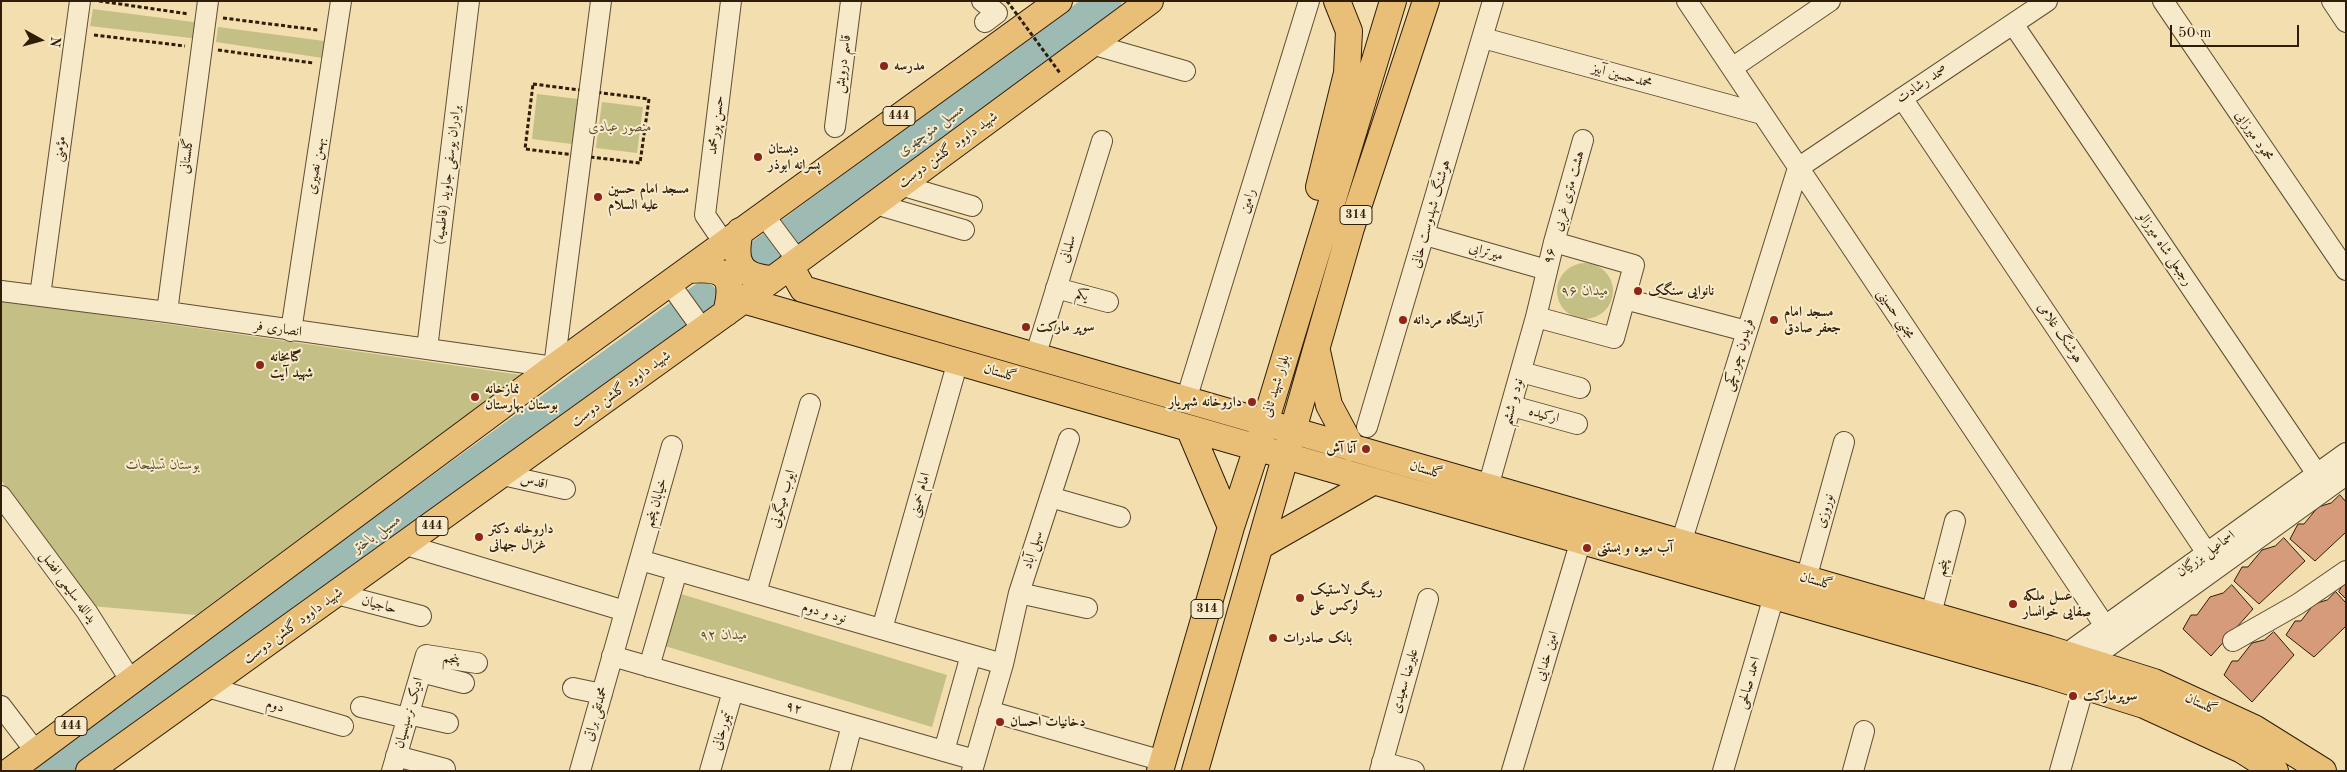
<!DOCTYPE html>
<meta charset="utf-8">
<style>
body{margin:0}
#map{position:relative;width:2347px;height:772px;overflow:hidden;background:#f2deae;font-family:"Old Standard TT",serif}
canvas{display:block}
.frame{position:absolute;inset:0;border:2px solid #301d08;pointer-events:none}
.north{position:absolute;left:15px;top:15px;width:50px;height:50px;-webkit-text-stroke:4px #f7eaca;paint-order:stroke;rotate:97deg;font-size:14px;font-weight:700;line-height:20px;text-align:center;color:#301d08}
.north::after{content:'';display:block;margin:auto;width:18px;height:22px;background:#301d08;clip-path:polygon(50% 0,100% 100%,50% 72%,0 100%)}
.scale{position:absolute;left:2170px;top:25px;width:129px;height:22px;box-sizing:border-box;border:2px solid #301d08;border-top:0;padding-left:6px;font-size:15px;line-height:18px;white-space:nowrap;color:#301d08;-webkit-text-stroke:4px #f7eaca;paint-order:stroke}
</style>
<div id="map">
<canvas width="2347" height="772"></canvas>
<div class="frame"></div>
<div class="north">N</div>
<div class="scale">50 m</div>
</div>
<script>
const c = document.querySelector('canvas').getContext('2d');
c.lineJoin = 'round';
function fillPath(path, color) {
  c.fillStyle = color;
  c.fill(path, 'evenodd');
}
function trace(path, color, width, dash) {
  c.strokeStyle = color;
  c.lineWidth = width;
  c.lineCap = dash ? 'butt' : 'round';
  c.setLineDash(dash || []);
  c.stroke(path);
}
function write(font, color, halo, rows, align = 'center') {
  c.font = font + ' "Old Standard TT",Amiri,serif';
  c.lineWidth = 4;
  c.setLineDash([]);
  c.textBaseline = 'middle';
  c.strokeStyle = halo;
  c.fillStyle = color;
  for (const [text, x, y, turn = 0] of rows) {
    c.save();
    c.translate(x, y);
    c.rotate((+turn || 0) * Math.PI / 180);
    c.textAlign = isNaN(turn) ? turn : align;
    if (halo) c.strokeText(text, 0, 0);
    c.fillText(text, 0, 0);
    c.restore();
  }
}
fillPath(new Path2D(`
 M93,9L201,23L199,39L90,26Z
 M218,27L324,41L323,58L216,42Z
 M537,94L578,99L572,144L532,139Z
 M602,102L643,107L637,153L596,148Z
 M1557 291a28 28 0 1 1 56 0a28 28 0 1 1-56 0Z
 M1,300L521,375L196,615L91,606L1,480Z
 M681,594L947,675L932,727L665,646Z`), '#c3bf85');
trace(new Path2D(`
 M756,258L1106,1
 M51,771L703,298`), '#9dbbb3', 31);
const building = new Path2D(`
 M2340,495L2346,502V532L2315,561L2290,539L2298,524H2304L2318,507L2331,503Z
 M2284,538L2305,561L2259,604L2234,581L2242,567H2248L2262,550L2275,546Z
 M2346,579V599L2339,592Z
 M2232,585L2253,609L2211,656L2183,629L2191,615H2197L2210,597L2223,593Z
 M2336,592L2346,603V626L2314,657L2286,635L2295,621H2301L2314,604L2327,600Z
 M2274,632L2294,655L2252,702L2224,675L2232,661H2238L2252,643L2264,640Z`);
fillPath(building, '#d59b7b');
trace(building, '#301d08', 1);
const minor = new Path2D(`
 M982,1L997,13L985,22
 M1687,1L2105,626
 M2163,1L2346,270
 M2332,1L2346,22
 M2013,24L2317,474
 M1483,38L1762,114
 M1091,44L1185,71
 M1732,68L1830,1
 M1902,98L2217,568
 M835,127L851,1
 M900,185L972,206
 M875,204L964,230
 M763,214L798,261
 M1425,235L1547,270
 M1554,242L1634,265L1614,338L1536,317Z
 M1554,242L1583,140
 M724,243L705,215L731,1
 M670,284L703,330
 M1056,288L1108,302
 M1,291L167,312L554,367L601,1
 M40,296L80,1
 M1625,299L1746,331
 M167,312L208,1
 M291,331L341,1
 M427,349L469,1
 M1035,357L1102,141
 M1521,372L1580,388
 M1186,400L1309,1
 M1512,406L1577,424
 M1367,427L1493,1
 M503,475L565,489
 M1488,487L1536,317
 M1,496L87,612L131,681
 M1050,497L1120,517
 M1681,543L1798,168L2047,1
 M406,545L625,611
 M640,560L1003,664
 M1806,579L1844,442
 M756,593L810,404
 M1019,593L1087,608
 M337,594L421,616
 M1931,614L1955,521
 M882,629L958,361
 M2233,641L2298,604L2346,571
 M2066,654L2346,453
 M612,656L975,760
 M2088,661L2346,475
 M649,667L677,571
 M421,672L464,683
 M207,687L343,726
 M573,688L602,694
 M1,706L36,752
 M361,707L407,718
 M989,711L1163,761
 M408,714L448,723
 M944,751L971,655
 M396,756L445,769
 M1382,762L1414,771
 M392,771L426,655L477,663
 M580,771L672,446
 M710,771L733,691
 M840,771L852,725
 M972,771L1003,664L1019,593L1069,439
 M1380,771L1428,599
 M1512,771L1581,540
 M1723,771L1774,596
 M1853,771L1864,731
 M2060,771L2084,686`);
const major = new Path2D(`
 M1319,187L1347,73L1349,31L1337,1
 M740,231C733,262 739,277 773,279
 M790,266L803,289L2049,649L2154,682L2254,728L2323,771
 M688,270C725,267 736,275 726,313
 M743,300L2042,673L2144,705L2242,750L2275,771
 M1317,351L1329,405L1352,448
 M1189,428L1231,527
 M1260,546L1374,481
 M10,771L554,367L1059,1
 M89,771L773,279L1150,1
 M1160,771L1231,527L1265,423L1393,1
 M1195,771L1351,228L1426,1`);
trace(minor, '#604d32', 22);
trace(major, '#301d08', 28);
trace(new Path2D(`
 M99,1L189,14
 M223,18L318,30
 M94,35L185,46
 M218,50L313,63
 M533,84L649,99L640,163L525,149Z`), '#301d08', 3, [4, 2.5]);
trace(minor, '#f7eaca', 20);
trace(major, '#e9bf77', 26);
trace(new Path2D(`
 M1007,1L1060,73`), '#301d08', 3, [4, 2.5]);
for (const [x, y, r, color] of [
 [884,66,5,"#8f2418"],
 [758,157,5,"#8f2418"],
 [598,197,5,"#8f2418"],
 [1638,291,5,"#8f2418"],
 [1403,320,5,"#8f2418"],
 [1774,320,5,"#8f2418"],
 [1026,327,5,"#8f2418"],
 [260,365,5,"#8f2418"],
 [475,397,5,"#8f2418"],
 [1252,402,5,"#8f2418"],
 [1366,449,5,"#8f2418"],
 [479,537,5,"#8f2418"],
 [1587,548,5,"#8f2418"],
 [1300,598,5,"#8f2418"],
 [2013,604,5,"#8f2418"],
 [1273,638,5,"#8f2418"],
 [2073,696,5,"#8f2418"],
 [1000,722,5,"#8f2418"]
]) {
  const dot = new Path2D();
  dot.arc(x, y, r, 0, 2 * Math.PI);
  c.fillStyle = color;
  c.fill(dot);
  trace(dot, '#f7eaca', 2);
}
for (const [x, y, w] of [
 [899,116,32],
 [1356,215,32],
 [432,526,32],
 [1207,609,32],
 [71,726,32]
]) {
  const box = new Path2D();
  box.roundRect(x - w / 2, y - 9.5, w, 19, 4);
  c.fillStyle = '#f7eaca';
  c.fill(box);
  trace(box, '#301d08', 1);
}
write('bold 12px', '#301d08', null, [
 ["444",899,116],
 ["314",1356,215],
 ["444",432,526],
 ["314",1207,609],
 ["444",71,726]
]);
write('14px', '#301d08', '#f7eaca', [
 ["قاسم درویش",843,64,-83],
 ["محمدحسین آبیز",1622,76,15],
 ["صمد رشادت",1922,84,-34],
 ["حسن پورمحمد",716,125,-83],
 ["محمود میرزایی",2254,136,56],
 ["مؤمنی",60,149,-82],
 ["شهید داوود گلشن دوست",948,150,-36],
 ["گلستانی",187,156,-83],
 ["بهمن نصیری",316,166,-81],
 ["برادران یوسفی جاوید (فاطمیه)",448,175,-83],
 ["هشت متری غربی",1569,191,-74],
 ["رامین",1248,201,-73],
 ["هوشنگ شهدوست خانی",1431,214,-74],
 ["سلمانی",1068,249,-73],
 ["رجبعلی شاه میرزالو",2165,249,56],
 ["میرترابی",1486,252,16],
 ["۹۶",1550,256,-75],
 ["یکم",1082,295,16],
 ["مجتبی حسینی",1896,314,56],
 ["انصاری فر",278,329,8],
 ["هوشنگ غلامی",2060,333,56],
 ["فریدون چورکچی",1739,355,-73],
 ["گلستان",1000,373,16],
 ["بلوار شهید ثانی",1276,386,-73],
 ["شهید داوود گلشن دوست",621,389,-36],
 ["نود و ششم",1513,402,-75],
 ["ارکیده",1544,415,15],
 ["گلستان",1426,470,16],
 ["اقدس",534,482,13],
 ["امام خمینی",920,495,-74],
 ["ایوب میگونی",783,499,-74],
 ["خیابان پنجم",656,503,-74],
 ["نوروزی",1825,511,-74],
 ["سهل آباد",1033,550,-72],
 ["اسماعیل بزرگیان",2206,554,-36],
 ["پنجم",1943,568,-75],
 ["گلستان",1816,581,16],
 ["یدالله سلیمی افضل",68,587,54],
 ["حاجیان",379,605,15],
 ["نود و دوم",824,613,16],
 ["شهید داوود گلشن دوست",293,626,-36],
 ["امین خدایی",1547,656,-73],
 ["پنجم",451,659,9],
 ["علیرضا سعیدی",1405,681,-74],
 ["احمد صالحی",1749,683,-74],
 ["گلستان",2201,704,25],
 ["دوم",275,706,16],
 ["۹۲",794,708,16],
 ["ادیک نرسیسیان",409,713,-74],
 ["محمدتقی براتی",596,714,-74],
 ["تیمورخانی",722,731,-74]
]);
write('bold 14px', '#301d08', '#f7eaca', [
 ["مدرسه",894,66],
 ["دبستان",768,149],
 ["پسرانه ابوذر",768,165],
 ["مسجد امام حسین",608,189],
 ["علیه السلام",608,205],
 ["نانوایی سنگک",1648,291],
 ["مسجد امام",1784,312],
 ["جعفر صادق",1784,328],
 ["آرایشگاه مردانه",1413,320],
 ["سوپر مارکت",1036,327],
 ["گتابخانه",270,357],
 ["شهید آیت",270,373],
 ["نمازخانه",485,389],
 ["بوستان بهارستان",485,405],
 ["داروخانه شهریار",1242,402,"right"],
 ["آنا آش",1356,449,"right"],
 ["داروخانه دکتر",489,529],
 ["غزال جهانی",489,545],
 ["آب میوه و بستنی",1597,548],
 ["رینگ لاستیک",1310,590],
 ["لوکس علی",1310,606],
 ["عسل ملکه",2023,596],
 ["صفایی خوانسار",2023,612],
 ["بانک صادرات",1283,638],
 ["سوپرمارکت",2083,696],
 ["دخانیات احسان",1010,722]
], 'left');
write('italic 14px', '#5c4e2e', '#f7eaca', [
 ["منصور عبادی",620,127],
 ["میدان ۹۶",1585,291],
 ["بوستان تسلیحات",163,465],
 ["میدان ۹۲",724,635]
]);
write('italic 15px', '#514c3b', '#f7eaca', [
 ["مسیل منوچهری",931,130,-36],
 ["مسیل باختر",377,534,-36]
]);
</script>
